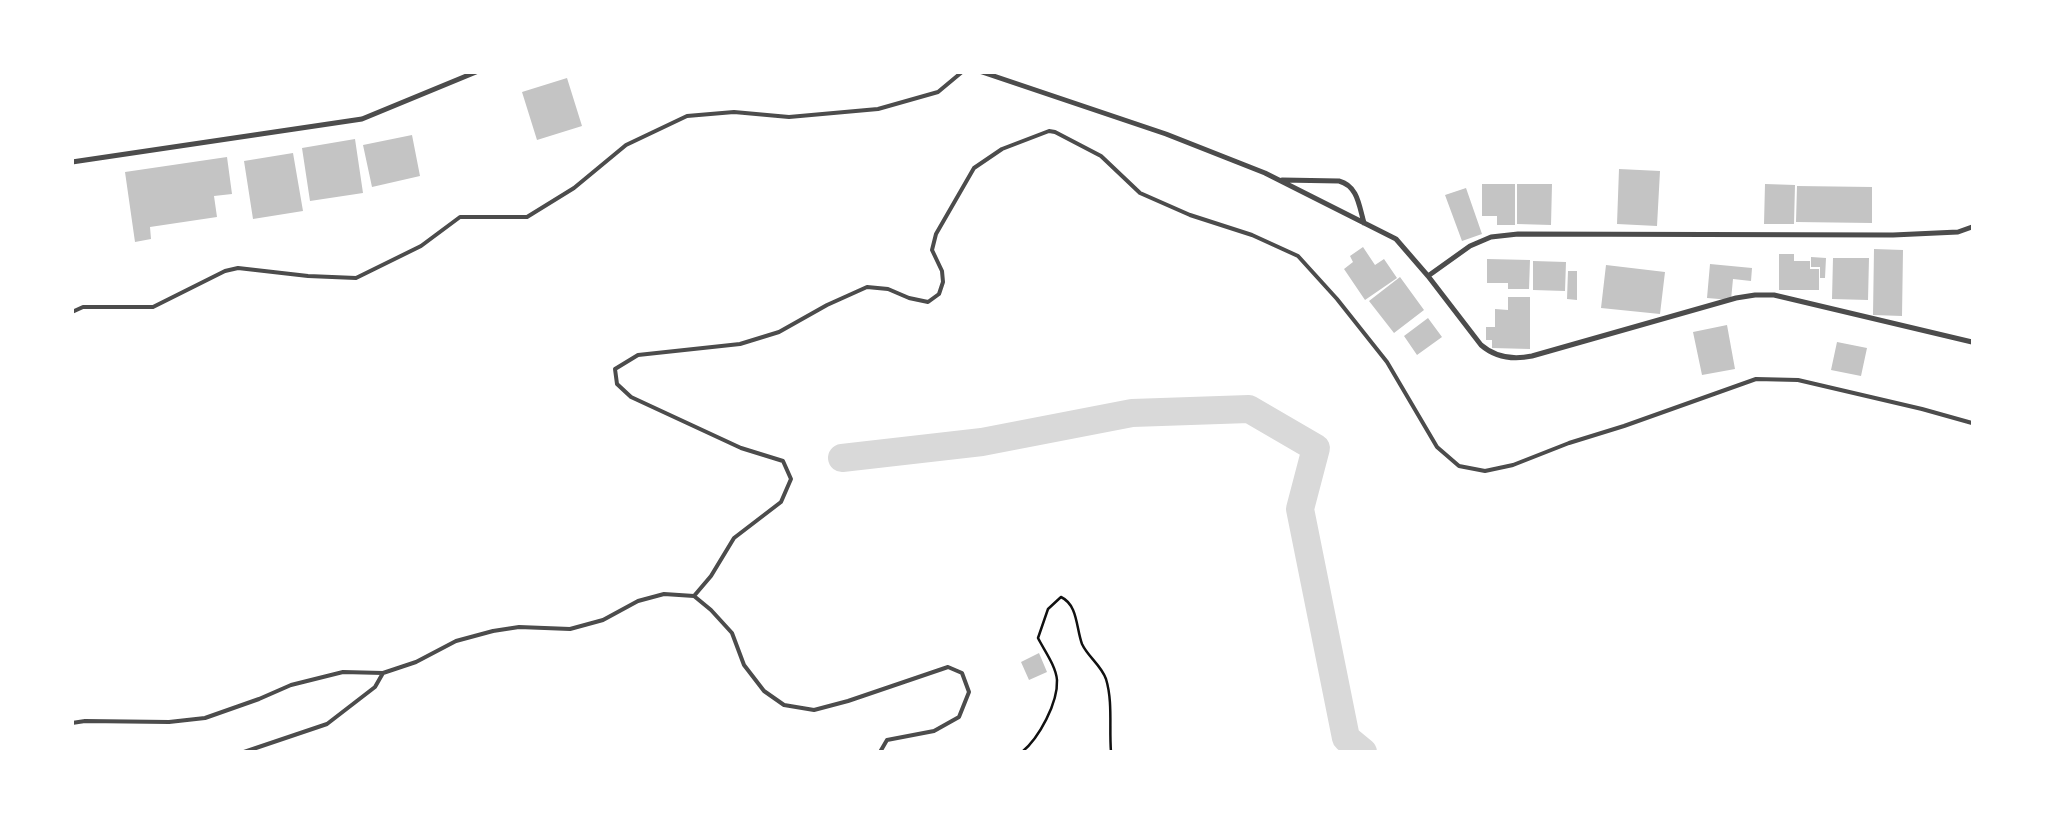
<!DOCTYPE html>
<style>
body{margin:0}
#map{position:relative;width:2045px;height:824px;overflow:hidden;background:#fff;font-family:Jost,sans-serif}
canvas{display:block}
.frame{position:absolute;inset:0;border:74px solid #fff;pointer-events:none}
</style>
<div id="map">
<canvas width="2045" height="824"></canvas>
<div class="frame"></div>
</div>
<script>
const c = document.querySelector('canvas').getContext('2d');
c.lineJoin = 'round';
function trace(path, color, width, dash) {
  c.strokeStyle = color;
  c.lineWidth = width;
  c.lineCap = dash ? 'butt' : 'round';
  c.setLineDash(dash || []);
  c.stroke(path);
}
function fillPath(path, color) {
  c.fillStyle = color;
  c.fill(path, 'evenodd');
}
trace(new Path2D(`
 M842,458L982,442L1132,413L1249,409L1316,448L1300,509L1346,738L1363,752`), '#d9d9d9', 28);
fillPath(new Path2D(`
 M567,78L582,126L537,140L522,92Z
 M412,135L420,176L372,187L363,145Z
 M355,139L363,193L310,201L302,148Z
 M293,153L303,211L253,219L244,161Z
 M227,157L232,194L214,196L217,217L150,227L151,239L135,242L125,172Z
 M1619,169L1660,171L1657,226L1617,224Z
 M1482,184H1515V225H1497V216H1482Z
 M1517,184H1552L1551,225L1517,224Z
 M1765,184L1795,185L1794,224H1764Z
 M1797,186L1872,187V223L1796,222Z
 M1466,188L1482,234L1462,241L1445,195Z
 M1363,247L1375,265L1384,259L1397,278L1365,300L1344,269L1353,262L1350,256Z
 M1874,249L1903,250L1902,316L1873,315Z
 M1779,254H1794V261H1810V269H1819V290H1779Z
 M1811,257L1826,258L1825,278H1820V267H1811Z
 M1833,258H1869L1868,300L1832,299Z
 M1487,259L1530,260L1529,289H1508V283H1487Z
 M1533,261L1566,262L1565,291L1533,290Z
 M1710,264L1752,268L1751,281L1733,279L1731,300L1707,298Z
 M1606,265L1665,272L1660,314L1601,308Z
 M1568,271H1577V300L1567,299Z
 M1400,277L1424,310L1394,333L1369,301Z
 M1508,297H1530V349L1492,348V340H1486V327H1495V309L1508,310Z
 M1428,318L1442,337L1417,355L1404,336Z
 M1727,325L1735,369L1702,375L1693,332Z
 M1837,342L1867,348L1861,376L1831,370Z
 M1039,653L1047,672L1029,680L1021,662Z`), '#c4c4c4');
trace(new Path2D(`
 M1022,752C1039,738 1058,703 1057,680C1056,666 1044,650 1038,638L1048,609L1061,597C1078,605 1076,628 1082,644C1088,657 1101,665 1106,679C1113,702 1109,728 1111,752`), '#111', 2.5);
trace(new Path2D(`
 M72,312L83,307H153L225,271L238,268L308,276L356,278L421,246L460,217H527L574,188L626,145L687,116L734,112L789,117L878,109L938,92L962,72
 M694,596L711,576L734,538L781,502L791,479L783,461L741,448L631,397L617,384L615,369L638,355L740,344L779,332L827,305L867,287L888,289L909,298L928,302L939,294L943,282L942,271L932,250L936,234L974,168L1002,149L1049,131L1055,132L1101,156L1140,193L1190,215L1252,235L1298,256L1337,299L1387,362L1437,447L1459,466L1485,471L1513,465L1569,443L1624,426L1756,379L1798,380L1922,409L1972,423
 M72,723L85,721L169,722L205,718L259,699L291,685L343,672L383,673L416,662L456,641L493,631L519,627L570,629L603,620L638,601L664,594L694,596L711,610L732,633L744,665L764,691L784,705L814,710L848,701L948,667L962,673L969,692L959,717L934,731L887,740L880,752
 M244,752L327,724L375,687L383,673`), '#4c4c4c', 4);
trace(new Path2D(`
 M982,72L1166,134L1265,173L1396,239L1428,276L1481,345C1496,358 1513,360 1532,356L1736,298L1755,295H1774L1972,342
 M72,162L362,119L476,72
 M1282,180L1339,181C1358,186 1359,206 1364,223
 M1428,276L1470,246L1491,237L1518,234L1893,235L1958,232L1972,227`), '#4c4c4c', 5);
</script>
